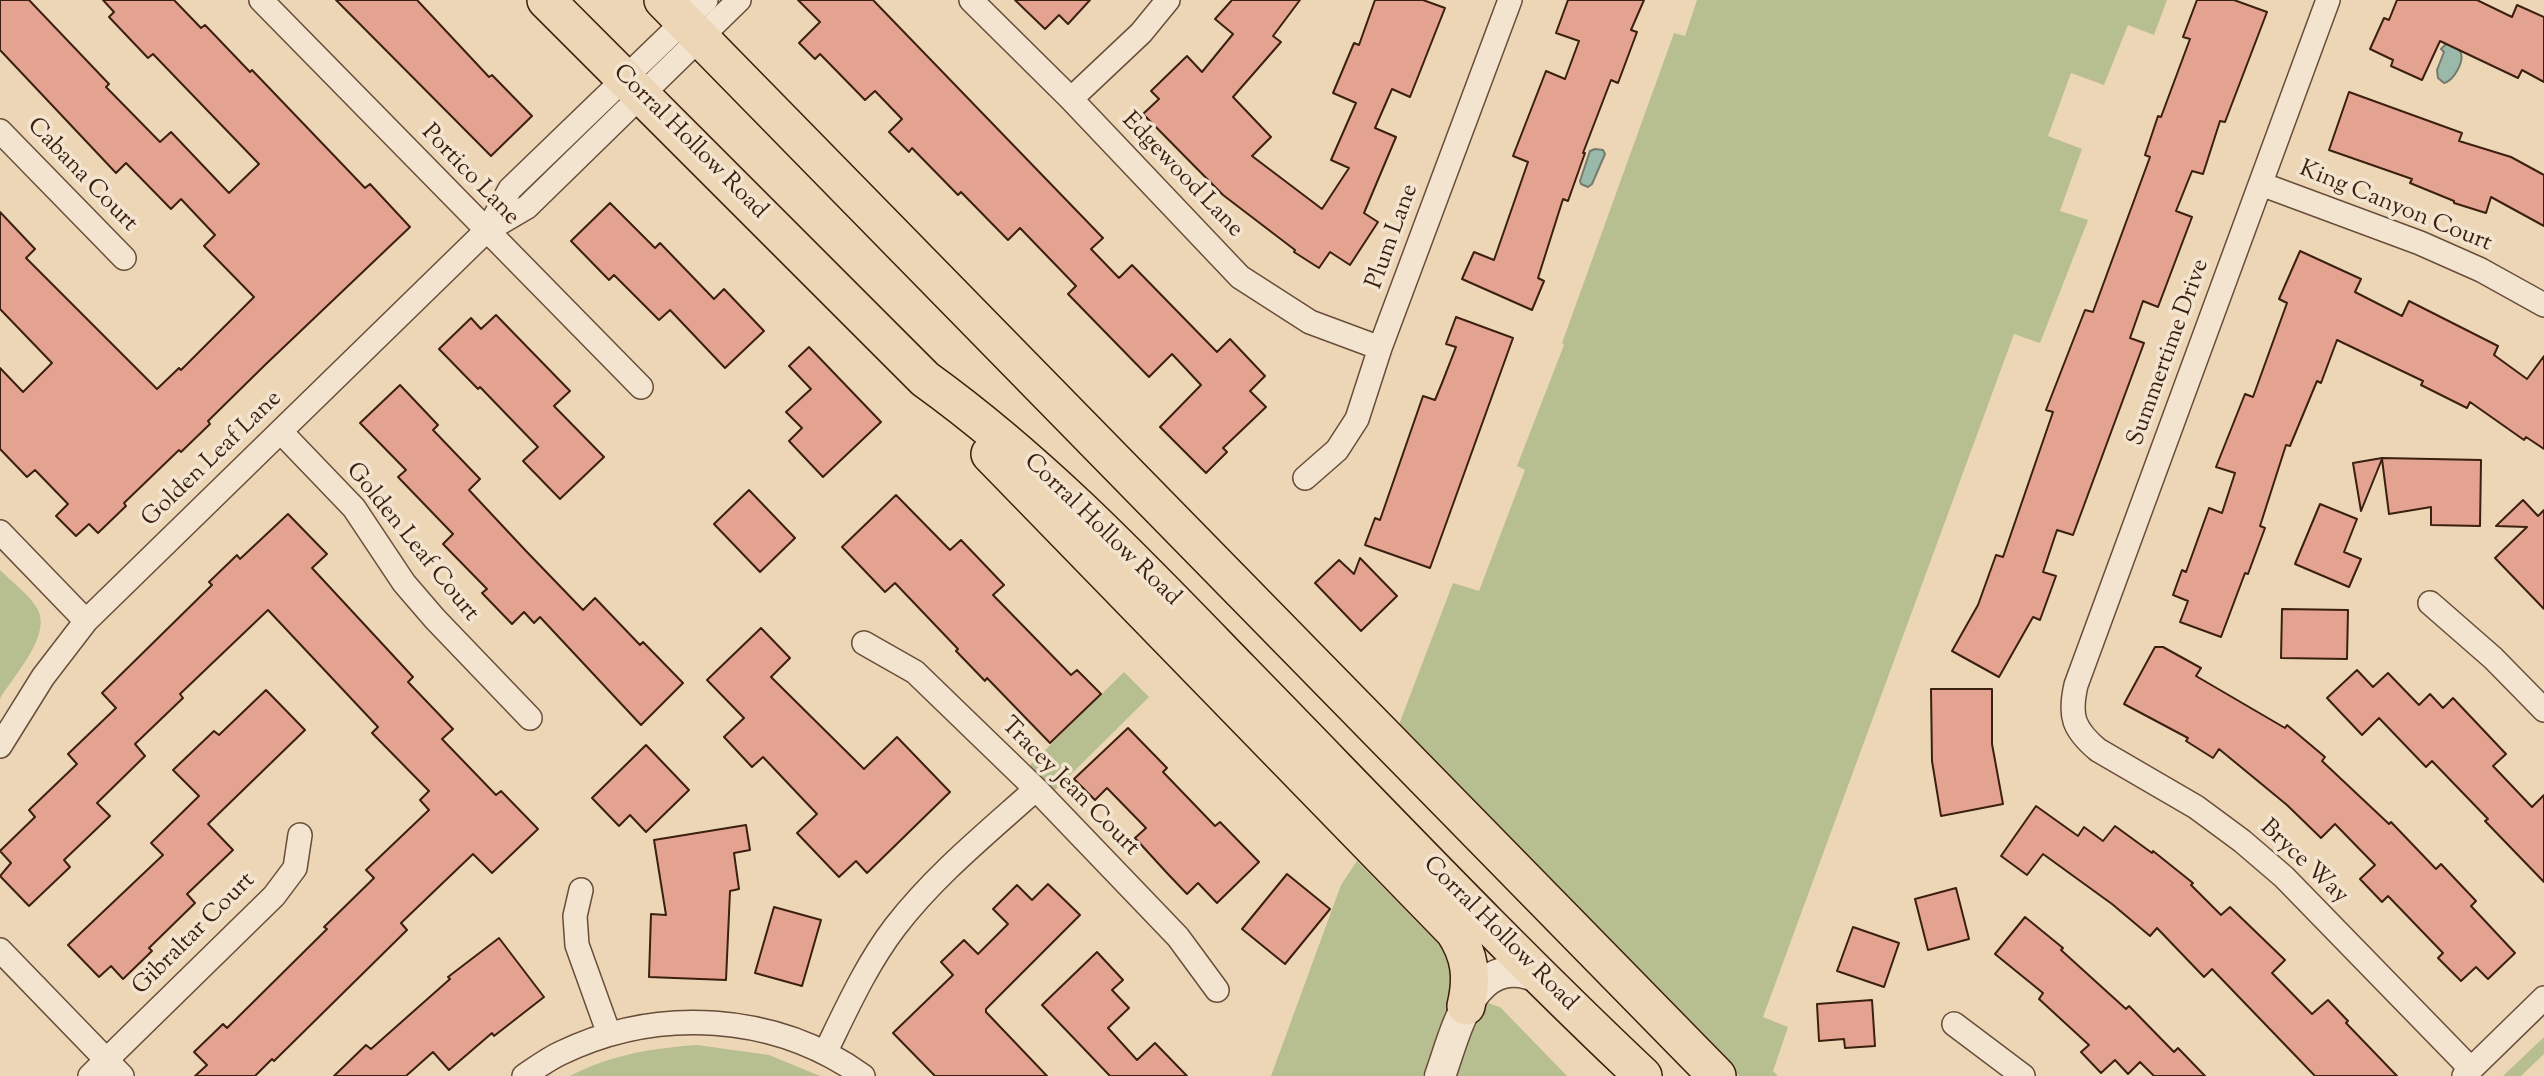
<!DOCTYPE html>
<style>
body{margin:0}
canvas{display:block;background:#edd6b6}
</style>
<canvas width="2544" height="1076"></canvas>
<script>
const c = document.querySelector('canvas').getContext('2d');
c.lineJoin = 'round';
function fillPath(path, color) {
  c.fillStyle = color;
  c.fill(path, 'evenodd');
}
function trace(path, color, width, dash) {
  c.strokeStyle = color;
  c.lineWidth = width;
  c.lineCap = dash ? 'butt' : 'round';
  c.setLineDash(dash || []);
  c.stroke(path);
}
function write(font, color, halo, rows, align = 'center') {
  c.font = font + ' "Sorts Mill Goudy",serif';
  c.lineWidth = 7;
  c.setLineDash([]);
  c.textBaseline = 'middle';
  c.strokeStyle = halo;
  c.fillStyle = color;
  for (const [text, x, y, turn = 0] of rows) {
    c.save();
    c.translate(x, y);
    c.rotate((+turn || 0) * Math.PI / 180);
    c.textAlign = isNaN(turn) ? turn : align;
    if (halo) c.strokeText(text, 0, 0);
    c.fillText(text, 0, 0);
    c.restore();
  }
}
fillPath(new Path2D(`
 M1697,0H2167L2154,35L2128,25L2104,85L2071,73L2048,136L2082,149L2060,211L2088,220L2040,343L2014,334L1763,1017L1788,1027L1773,1071L1778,1076H1739L1398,727L1453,583L1479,591L1525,470L1517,466L1564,345L1562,343L1674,33L1685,36Z
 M0,570C12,582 30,595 38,610C51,637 13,676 0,699Z
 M1124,672L1149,697L1051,794L1027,768Z
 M1357,861L1452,958V998L1423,1076H1271L1341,885Z
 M1488,1003L1500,1007L1567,1076H1448L1482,1005Z
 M2544,1037V1054L2521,1076H2503Z
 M697,1045L769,1055L820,1076H570C610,1055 653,1048 697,1045Z`), '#b7be8f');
const water = new Path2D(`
 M2447,43C2452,46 2459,47 2461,53C2464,63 2453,81 2444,83L2438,78L2437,70L2444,52L2441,49Z
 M1595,149L1603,150L1605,154L1592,184L1588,187L1581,184L1580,181L1590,151Z`);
fillPath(water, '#9ab9ab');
trace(water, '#747b6d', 2);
const building = new Path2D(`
 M0,0H29L109,84L106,87L160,142L171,132L229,193L259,164L153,54L148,58L109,17L114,12L103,0H174L201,28L205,25L250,72L252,70L365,188L370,184L410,227L266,364L208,421L210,424L181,452L179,450L124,503L126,506L98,533L89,524L76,536L56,516L68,504L35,470L27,477L0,449V368L23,392L52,363L0,309V212L35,249L26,258L157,389L179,368L181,370L254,297L204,246L215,235L181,199L171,209L126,163L116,173L0,50Z
 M336,0H417L489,77L492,75L532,116L491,156Z
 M798,0H873L1103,238L1091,249L1119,278L1132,265L1217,352L1230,339L1265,376L1250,391L1266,407L1223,448L1227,452L1206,473L1160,427L1201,385L1172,354L1149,377L1068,294L1076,286L1020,228L1008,240L961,192L958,195L912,148L909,152L889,132L902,119L875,91L865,100L820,54L815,59L799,43L820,22Z
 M1015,0H1090L1068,24L1059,15L1045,29Z
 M1232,0H1300L1273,36L1281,42L1233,97L1271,137L1252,156L1322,209L1349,168L1331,160L1356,103L1333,93L1354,43L1359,45L1375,0H1423L1445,8L1410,97L1392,89L1375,128L1396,137L1364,213L1378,222L1350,265L1330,252L1319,268L1294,252L1295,250L1223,195L1143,114L1159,99L1151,91L1187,56L1202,72L1233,34L1215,19Z
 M1568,0H1644L1631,30L1637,32L1618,83L1611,80L1583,153H1585L1568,201L1563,199L1538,278L1544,281L1532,310L1462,279L1474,252L1494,260L1528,162L1513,156L1546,71L1565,79L1579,41L1556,33Z
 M2197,0H2234L2267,12L2225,122L2220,121L2203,174L2192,171L2176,211L2192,217L2158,307L2143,301L2130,338L2144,343L2073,535L2057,530L2043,572L2056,576L2040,620L2033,617L1999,677L1952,651L1978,605L1996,555L2003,557L2053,412L2046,410L2085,310L2093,312L2150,157L2145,155L2158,116L2161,117L2190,39L2183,37Z
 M2397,0H2477L2512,17L2517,5L2544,17V82L2522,70L2518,78L2440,41L2422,80L2391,66L2393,60L2370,49L2384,18L2389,20Z
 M2349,92L2462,133L2459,141L2511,157L2544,175V226L2491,197L2486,213L2454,203V201L2410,183L2412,179L2329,150Z
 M610,203L655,248L660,243L714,299L724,289L764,331L725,368L670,310L659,320L614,275L609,280L571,241Z
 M2300,251L2361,279L2355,292L2402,316L2409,301L2498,346L2494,355L2527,379L2544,356V449L2526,437L2524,440L2470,402L2467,408L2421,385L2423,381L2337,340L2321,383L2317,381L2290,446L2286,445L2260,526L2265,528L2248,574L2245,573L2221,637L2180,622L2188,601L2173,595L2182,570L2186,572L2209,508L2222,513L2235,473L2216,467L2245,394L2253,397L2287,303L2279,299Z
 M496,315L570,391L554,406L604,457L560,499L523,461L538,447L480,387L478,389L439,349L471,318L481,329Z
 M1456,317L1513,338L1430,568L1365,545L1375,518L1380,520L1423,396L1435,400L1442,383L1456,347L1446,344Z
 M809,347L881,422L823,477L789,441L802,428L786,412L811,389L789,366Z
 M400,385L438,425L433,430L480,479L469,490L526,551L583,610L595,598L640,645L643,642L683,683L641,725L540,617L534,623L524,612L512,624L482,593L487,589L443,544L453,534L398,477L406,470L360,423Z
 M2382,458L2481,460L2480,526L2431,525V507L2389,514L2382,459L2361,511L2353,463Z
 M749,490L795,538L760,572L714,524Z
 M896,495L950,550L961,540L1004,585L993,595L1071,675L1077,670L1101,694L1050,743L987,678L985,681L956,651L958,649L895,583L885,592L842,547Z
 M2523,500L2538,516L2544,510V609L2495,558L2527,527L2496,526Z
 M2320,504L2357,519L2344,552L2361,559L2349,587L2295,564Z
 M288,514L327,554L312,568L413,677L408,682L453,729L442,739L496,795L501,791L538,829L492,873L473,854L401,923L407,930L274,1061L272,1059L255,1076H195L207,1065L194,1052L223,1024L227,1028L327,929L324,927L374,878L366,870L429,810L420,800L429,791L372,733L378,727L268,610L180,694L183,698L135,744L145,756L97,803L110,816L64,860L70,867L29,906L0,876L11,863L0,851L35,817L29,810L77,764L68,754L116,708L102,693L212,585L209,582L237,555L240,559Z
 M1360,558L1397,596L1361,631L1315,583L1339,560L1354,574Z
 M2282,609L2348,610L2347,659L2281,658Z
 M761,628L790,658L771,677L864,769L897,737L950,792L867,873L856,861L839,877L797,833L817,814L763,757L752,767L724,737L744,718L707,680Z
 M2155,647H2163L2201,668L2196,676L2285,728L2287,725L2325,757L2322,761L2389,824L2391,822L2436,869L2441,864L2476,901L2471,906L2515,953L2488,979L2476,967L2461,981L2438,958L2443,953L2388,896L2382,902L2360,879L2375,865L2335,824L2321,838L2287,805L2219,749L2213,758L2186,741L2188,738L2124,704Z
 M2357,670L2373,687L2388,673L2419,705L2430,694L2443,708L2453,698L2506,754L2493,766L2532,807L2544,795V882L2485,821L2488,819L2432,761L2426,767L2379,718L2362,735L2327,698Z
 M1931,689H1992V744L2003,804L1941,816L1932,761Z
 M266,690L305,730L208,824L233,850L187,894L195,903L149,948L152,951L123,979L111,966L99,977L68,945L163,855L151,843L199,796L173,770L214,731L219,735Z
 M1128,728L1167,768L1163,772L1215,826L1220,822L1259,862L1217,903L1198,883L1187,894L1167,873L1135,838L1146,828L1107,788L1095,800L1074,779Z
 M646,745L689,790L646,832L630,815L619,826L592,798Z
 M2036,806L2078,836L2084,827L2103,841L2115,826L2152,853L2153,851L2193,883L2191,885L2221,915L2230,907L2285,960L2272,973L2312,1014L2328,1000L2348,1021L2346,1023L2397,1076H2315L2212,969L2204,977L2157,928L2150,936L2112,904L2043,854L2027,875L2001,856Z
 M746,825L750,850L734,853L739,889L730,891L726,980L649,977L651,914L666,915L654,840Z
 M1287,874L1330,909L1285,964L1242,929Z
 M1048,884L1080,915L986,1009V1012L1047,1076H935L893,1033L953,975L941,962L964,940L978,954L1008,924L993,909L1017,885L1032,900Z
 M1956,888L1969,939L1928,950L1915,899Z
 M774,907L821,920L802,986L755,973Z
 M2025,917L2063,948L2061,950L2126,1009L2129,1006L2174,1052L2178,1048L2205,1076H2154L2140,1062L2128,1074L2115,1060L2101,1073L2081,1052L2089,1045L2039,999L2043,993L1995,954Z
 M1853,927L1899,943L1884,987L1837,971Z
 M499,938L544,997L494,1036L492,1033L449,1070L433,1052L406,1076H334L366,1045L371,1049L450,979L448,977Z
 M1097,952L1123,980L1112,990L1129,1008L1108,1028L1137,1060L1155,1043L1187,1076H1110L1042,1005Z
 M1872,1000L1875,1046L1845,1048L1844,1039L1819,1041L1817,1004Z`);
fillPath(building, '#e4a391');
trace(building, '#3b1f0f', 2);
const minor = new Path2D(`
 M261,0L641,387
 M971,0L1071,99L1240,277L1310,322L1380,348
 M2328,0L2076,685C2069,716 2073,729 2098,750L2196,807L2242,841L2284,877L2471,1069
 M1071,99L1141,33L1168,0
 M0,131L124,258
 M2261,184L2420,243L2481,270L2544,305
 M488,229L510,189L706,0
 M281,432L354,508L404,583L435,619L530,718
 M1305,478L1337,450L1357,419L1380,348L1510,0
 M0,532L86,621
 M2430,603L2493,658L2544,710
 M864,643L915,672L1036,789L1178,937L1217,990
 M0,746L43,677L86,621L486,231L527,207L739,0
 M581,890L575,916L577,945L609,1034
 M0,950L122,1076
 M1954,1024L2023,1076
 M825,1053C846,1010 866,965 895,927C935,875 987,833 1036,789
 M90,1076L274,896L295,868L300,835
 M524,1076C536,1068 548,1059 561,1053C658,1006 775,1013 863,1076
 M2464,1076L2544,998`);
const tertiary = new Path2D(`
 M1440,1076C1457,1029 1473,947 1542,979`);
const primary = new Path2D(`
 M546,0L925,379C1043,464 1139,566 1240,670C1373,806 1504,945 1643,1076
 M663,0L1717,1076
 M990,454L1454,931C1470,955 1473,977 1466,1006`);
trace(minor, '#684d39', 26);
trace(tertiary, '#684d39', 33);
trace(primary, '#3b1f0f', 40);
trace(minor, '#f3e4d0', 23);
trace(tertiary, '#f3e4d0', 30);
trace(primary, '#edd6b6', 37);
write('24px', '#3b1f0f', '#f3e4d0', [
 ["Corral Hollow Road",689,143,45],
 ["Cabana Court",81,176,46],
 ["Portico Lane",469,176,46],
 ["Edgewood Lane",1181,176,46],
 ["King Canyon Court",2395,208,22],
 ["Plum Lane",1394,237,-70],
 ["Summertime Drive",2170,353,-70],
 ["Golden Leaf Lane",213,460,-44],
 ["Corral Hollow Road",1101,531,44],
 ["Golden Leaf Court",411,543,51],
 ["Tracey Jean Court",1069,788,45],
 ["Bryce Way",2303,863,43],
 ["Gibraltar Court",195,935,-45],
 ["Corral Hollow Road",1499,935,45]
]);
</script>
